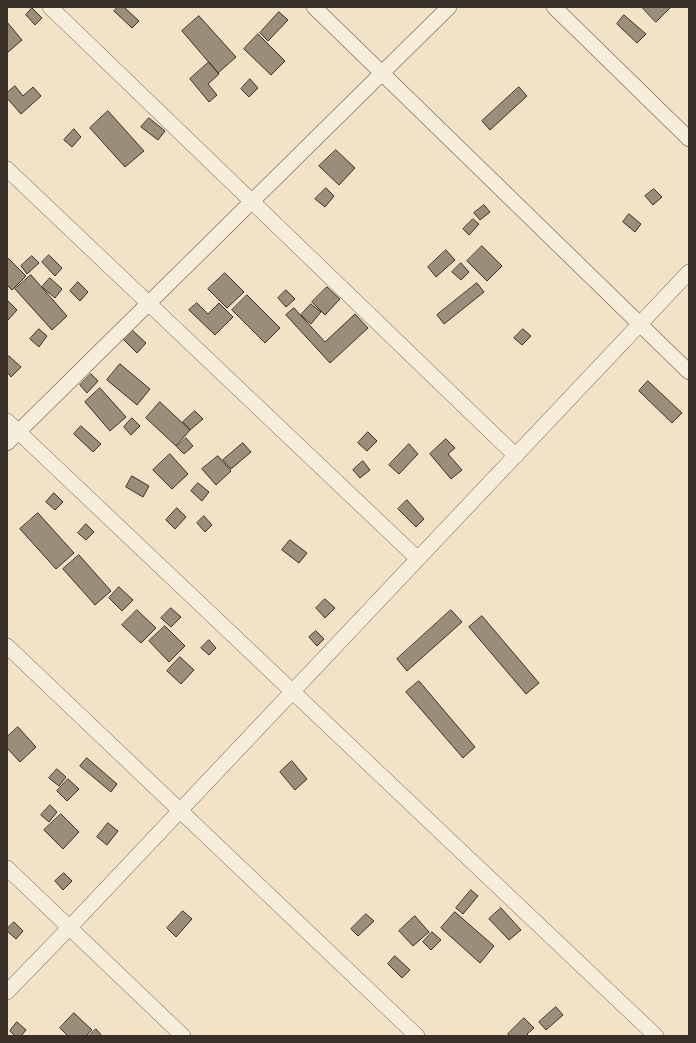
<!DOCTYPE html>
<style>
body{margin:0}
#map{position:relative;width:696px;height:1043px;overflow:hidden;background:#f2e3c7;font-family:Vollkorn,serif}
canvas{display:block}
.frame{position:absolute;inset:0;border:8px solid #3b3027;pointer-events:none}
</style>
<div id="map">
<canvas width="696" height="1043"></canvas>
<div class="frame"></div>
</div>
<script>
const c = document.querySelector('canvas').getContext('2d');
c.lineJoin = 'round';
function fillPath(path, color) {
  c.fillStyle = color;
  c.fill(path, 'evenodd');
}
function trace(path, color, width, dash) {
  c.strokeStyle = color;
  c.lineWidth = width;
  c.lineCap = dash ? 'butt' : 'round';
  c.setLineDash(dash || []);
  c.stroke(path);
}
const building = new Path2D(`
 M118,7H124L139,21L132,28L114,11Z
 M642,7H671L656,22Z
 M32,8L42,18L35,25L26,15Z
 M279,12L288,20L268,41L260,33Z
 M624,15L646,34L637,43L617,24Z
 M199,16L236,57L218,73L182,31Z
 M7,22L22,40L7,53Z
 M258,34L285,61L271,75L244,49Z
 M209,62L219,74L208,84L217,95L209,102L190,79Z
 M250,79L258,88L249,97L241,89Z
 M15,86L23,96L33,87L41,96L21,114L7,98V93Z
 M519,87L527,96L490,130L482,121Z
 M108,111L144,151L125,167L90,128Z
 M149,118L165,131L158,140L141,127Z
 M74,129L81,137L72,147L64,140Z
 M336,150L355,168L339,185L319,166Z
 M326,188L334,196L325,207L315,199Z
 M654,189L662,197L653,205L645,196Z
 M484,205L490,212L480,220L474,213Z
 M629,214L641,224L635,232L623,222Z
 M473,219L479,224L469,235L463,229Z
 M482,246L502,266L487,281L467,261Z
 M446,250L455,260L436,277L428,267Z
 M49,255L62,268L55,276L42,262Z
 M32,256L39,263L27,274L21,266Z
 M7,257L26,276L12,290L7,285Z
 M461,263L469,272L461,280L452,272Z
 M225,273L244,292L227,308L208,289Z
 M31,275L67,316L52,330L15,289Z
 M50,278L62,289L55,298L42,287Z
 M78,282L88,292L80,301L70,291Z
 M477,283L484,292L444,324L437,315Z
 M327,287L340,299L325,315L312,302Z
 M286,290L295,299L286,307L278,298Z
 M247,295L280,328L265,343L232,310Z
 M8,301L17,310L8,320L7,319Z
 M197,303L208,314L219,303L233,317L215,335L189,310Z
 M311,304L321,312L311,324L301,315Z
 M294,308L325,342L355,314L368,328L330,363L286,315Z
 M39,329L47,336L39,347L30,339Z
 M131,329L146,343L137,353L122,338Z
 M523,329L531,336L522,345L514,338Z
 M9,356L21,367L11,377L7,372V358Z
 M120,364L150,389L137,405L107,380Z
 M91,374L98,381L87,393L80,385Z
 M648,381L682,413L672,423L639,391Z
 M100,388L126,417L110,431L85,402Z
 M160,402L190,430L176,446L146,418Z
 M195,411L203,419L190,430L183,422Z
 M132,418L140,426L131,435L124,427Z
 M81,426L101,444L93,452L74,434Z
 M368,432L377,441L367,451L358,443Z
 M186,438L193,446L184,454L177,447Z
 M446,439L455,448L448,454L462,470L451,479L430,454Z
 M243,443L251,452L231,469L223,460Z
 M409,444L418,454L399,474L389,465Z
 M170,454L188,474L172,489L153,470Z
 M218,456L231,471L216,485L202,469Z
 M363,461L370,470L360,478L353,470Z
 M132,476L149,486L143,497L126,487Z
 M198,483L209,492L202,501L191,491Z
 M54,493L63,502L55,510L46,502Z
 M407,500L424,519L416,527L398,509Z
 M177,508L186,517L175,529L166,520Z
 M38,513L74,553L56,569L20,529Z
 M204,516L212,525L205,532L197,523Z
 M86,524L94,532L86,540L78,533Z
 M290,540L307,553L299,563L282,550Z
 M79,555L111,591L95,605L63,569Z
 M119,587L133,600L122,611L109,598Z
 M325,599L335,608L325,618L316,608Z
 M171,608L181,617L171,627L161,618Z
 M137,610L156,628L141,643L122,625Z
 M451,610L462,622L407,671L397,659Z
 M482,616L539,683L526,694L469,627Z
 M165,626L185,646L169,662L149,641Z
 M316,631L324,639L317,646L309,637Z
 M209,640L216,648L209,655L201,648Z
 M180,657L194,670L181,684L167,671Z
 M419,681L475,747L463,758L406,692Z
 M18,727L36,747L20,762L7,748V737Z
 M87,758L117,784L111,792L80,766Z
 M292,761L307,779L295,790L280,772Z
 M57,769L66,777L59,786L49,778Z
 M68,779L79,789L67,801L57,791Z
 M50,805L57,812L49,822L41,815Z
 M61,814L79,832L63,849L44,830Z
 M108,823L118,831L107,845L97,837Z
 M64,873L72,881L63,890L55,881Z
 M471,890L478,896L463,914L456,908Z
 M501,908L521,930L509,940L489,919Z
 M183,911L192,919L176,937L167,928Z
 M455,912L494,946L480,963L441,928Z
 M366,914L374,921L358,936L351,929Z
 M415,916L429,932L413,946L399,931Z
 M14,922L23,931L16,939L7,931V929Z
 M432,932L441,940L431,950L423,942Z
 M395,956L410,970L402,978L388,964Z
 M556,1007L563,1015L546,1030L539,1022Z
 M74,1013L92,1030L86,1036H68L60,1028Z
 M524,1018L534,1028L527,1034L529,1036H510L508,1034Z
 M17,1022L26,1030L21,1036H15L10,1031Z
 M96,1029L102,1036H89Z`);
fillPath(building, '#9a8d7a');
trace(building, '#3b3027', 1);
const street = new Path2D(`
 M50,7L516,456
 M314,7L689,372
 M554,7L689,139
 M7,169L418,559
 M7,421L656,1036
 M7,443L449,7
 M7,646L417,1036
 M7,868L183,1036
 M7,992L70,927L689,272`);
trace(street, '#695d4f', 16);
trace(street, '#f7eddb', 15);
</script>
